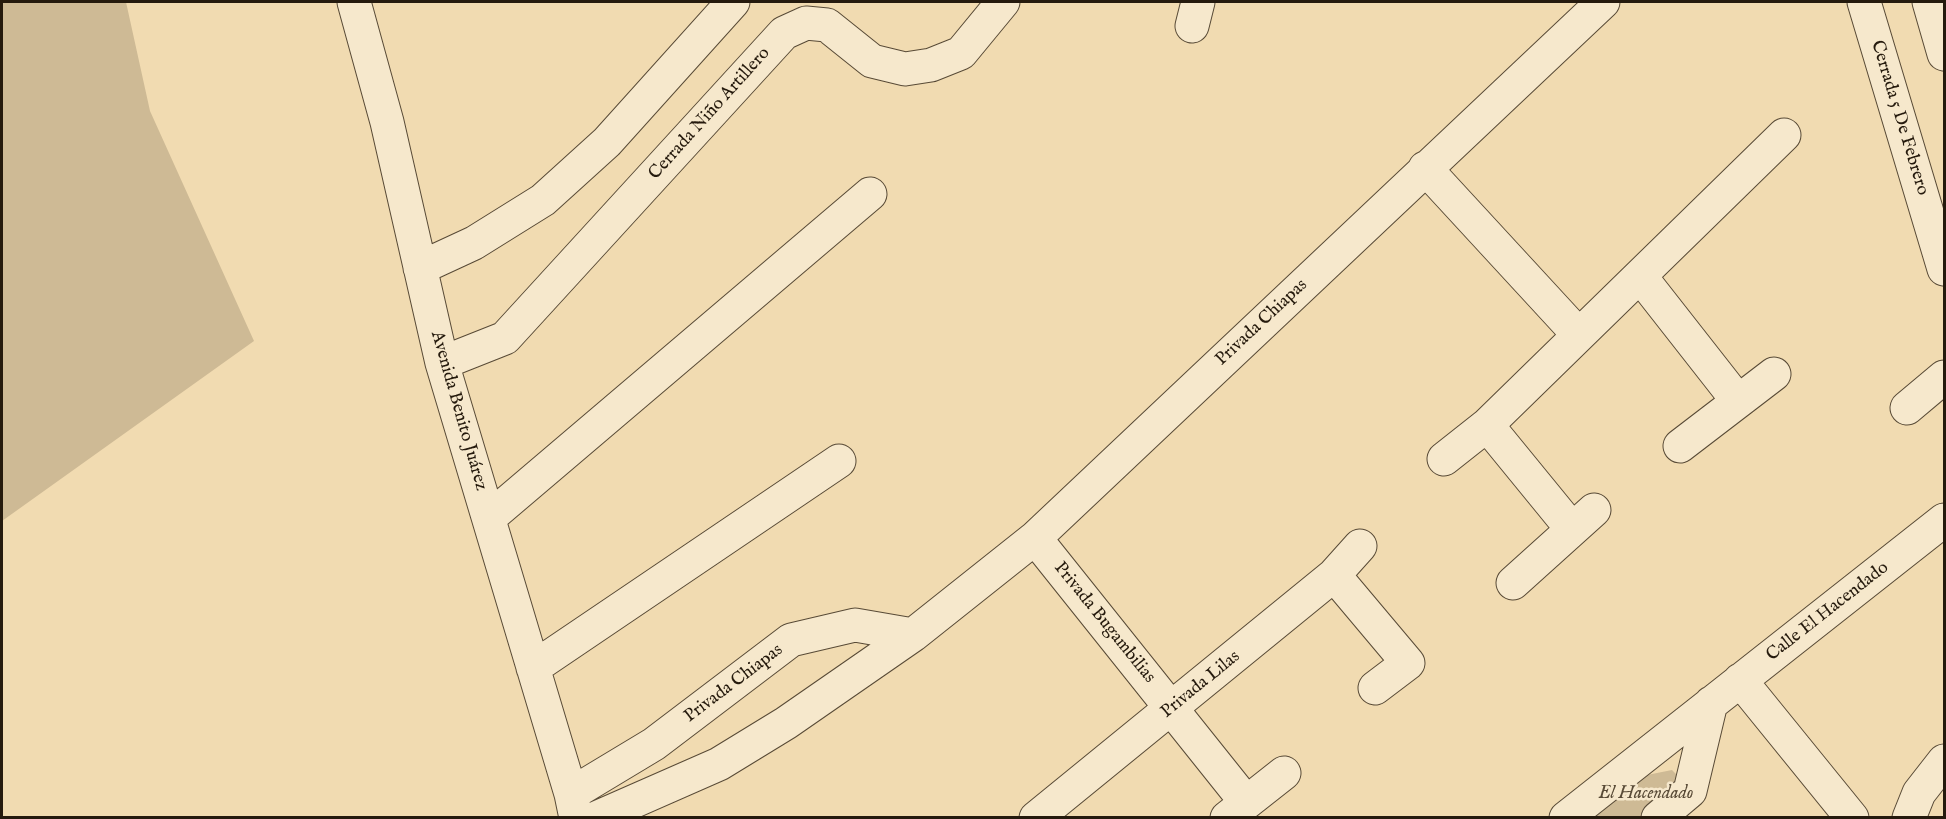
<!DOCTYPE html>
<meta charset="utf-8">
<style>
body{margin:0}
#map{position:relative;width:1946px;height:819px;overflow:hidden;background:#f1dbb1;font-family:"IM FELL English",serif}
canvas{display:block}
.frame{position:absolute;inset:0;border:3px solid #251a0d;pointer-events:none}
</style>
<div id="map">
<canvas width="1946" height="819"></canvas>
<div class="frame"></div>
</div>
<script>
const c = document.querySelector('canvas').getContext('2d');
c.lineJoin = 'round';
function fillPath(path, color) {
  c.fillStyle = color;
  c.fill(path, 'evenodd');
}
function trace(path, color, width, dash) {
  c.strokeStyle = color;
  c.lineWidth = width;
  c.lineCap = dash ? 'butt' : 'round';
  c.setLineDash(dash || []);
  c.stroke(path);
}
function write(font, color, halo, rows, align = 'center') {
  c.font = font + ' "IM FELL English",serif';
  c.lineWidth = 5;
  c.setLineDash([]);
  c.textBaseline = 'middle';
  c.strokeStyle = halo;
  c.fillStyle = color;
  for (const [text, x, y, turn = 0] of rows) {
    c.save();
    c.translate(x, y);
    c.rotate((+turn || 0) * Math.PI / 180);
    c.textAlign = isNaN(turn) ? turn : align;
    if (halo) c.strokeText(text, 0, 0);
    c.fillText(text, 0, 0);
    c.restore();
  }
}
fillPath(new Path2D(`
 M2,2H126L150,111L254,341L2,521Z
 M1672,770L1683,781L1647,817L1587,818L1637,777Z`), '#ceba95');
const minor = new Path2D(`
 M354,2L387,122L442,363L571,794L576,818
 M1864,2L1944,269
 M1929,2L1944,54
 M1192,26L1198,2
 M1425,168L1578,334
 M420,268L474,243L543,200L607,142L733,2
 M1640,276L1738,401
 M442,363L505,338L784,33L806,23L827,25L872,61L905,69L931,65L961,53L1003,2
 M1907,408L1944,377
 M1487,425L1572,529
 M1680,446L1774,374
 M1444,459L1487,425L1784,135
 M489,518L870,194
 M1035,538L1246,802
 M1334,575L1408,663L1375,688
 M1513,583L1594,510
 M533,668L839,461
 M1740,680L1852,818
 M571,794L654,744L791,640L855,625L913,635
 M596,818L719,764L786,723L913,635L1035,538L1603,2
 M1036,818L1334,575L1360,546
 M1227,818L1284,773
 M1566,818L1944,520
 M1658,818L1690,791L1711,703
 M1909,818L1919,793L1944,761`);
trace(minor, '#584a36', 35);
trace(minor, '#f6e8cc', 33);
write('18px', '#251a0d', '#f6e8cc', [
 ["Cerrada Niño Artillero",710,114,-48],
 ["Cerrada 5 De Febrero",1899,118,73],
 ["Privada Chiapas",1262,323,-43],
 ["Avenida Benito Juárez",458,411,74],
 ["Calle El Hacendado",1828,612,-38],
 ["Privada Bugambilias",1104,623,51],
 ["Privada Chiapas",734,684,-37],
 ["Privada Lilas",1201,685,-39]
]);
write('italic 18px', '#584a36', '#f6e8cc', [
 ["El Hacendado",1646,794]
]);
</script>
